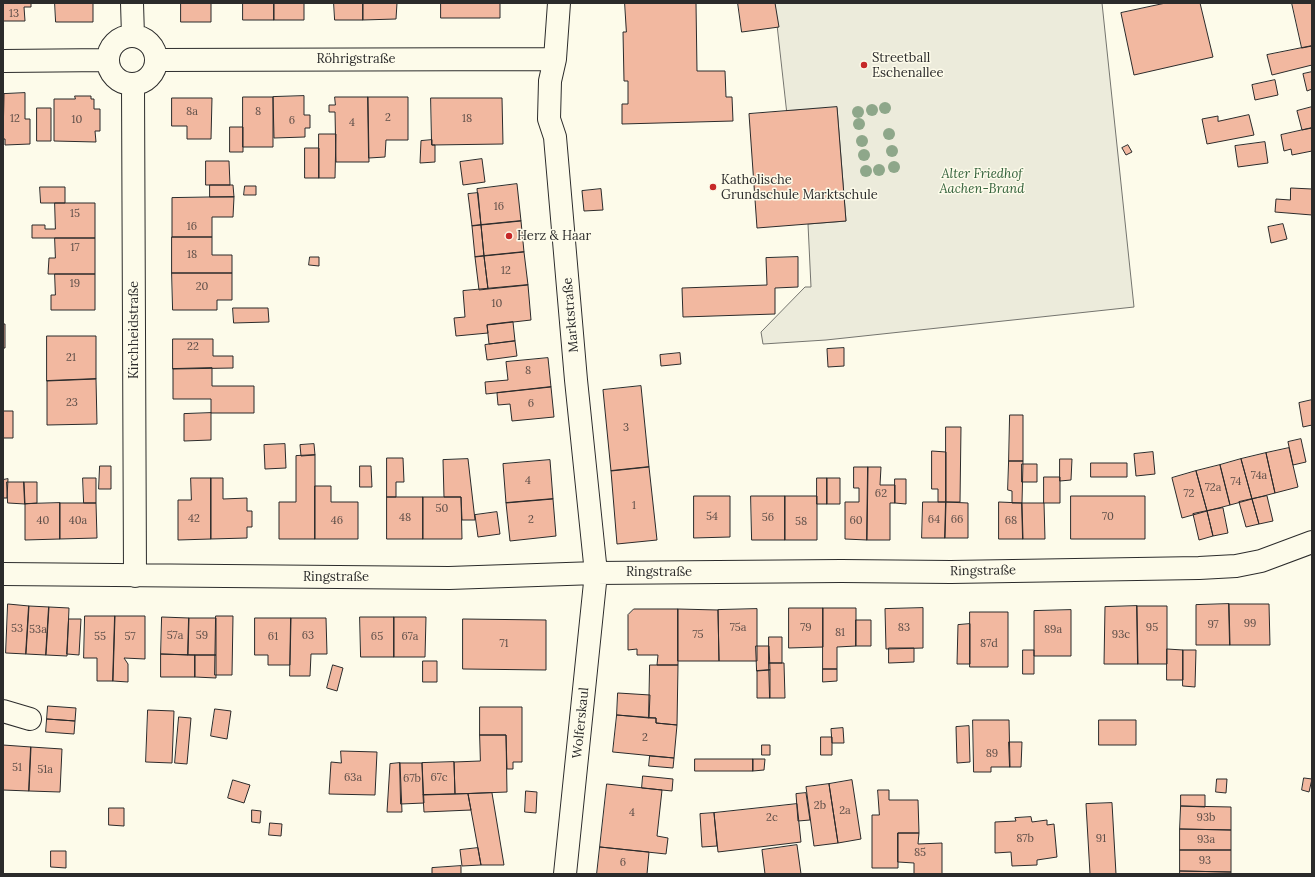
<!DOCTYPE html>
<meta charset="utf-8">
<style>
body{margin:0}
#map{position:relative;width:1315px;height:877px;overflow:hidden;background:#fdfbea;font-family:Lora,serif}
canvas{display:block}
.frame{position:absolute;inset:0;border:4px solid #2b2b2b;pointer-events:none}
</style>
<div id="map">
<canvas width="1315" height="877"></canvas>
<div class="frame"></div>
</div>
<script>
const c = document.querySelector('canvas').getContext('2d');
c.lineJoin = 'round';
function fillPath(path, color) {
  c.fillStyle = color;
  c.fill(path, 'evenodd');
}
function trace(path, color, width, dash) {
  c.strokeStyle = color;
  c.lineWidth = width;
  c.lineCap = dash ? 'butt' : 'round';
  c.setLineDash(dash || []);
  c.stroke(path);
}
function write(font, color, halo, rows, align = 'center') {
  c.font = font + ' Lora,serif';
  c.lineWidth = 3;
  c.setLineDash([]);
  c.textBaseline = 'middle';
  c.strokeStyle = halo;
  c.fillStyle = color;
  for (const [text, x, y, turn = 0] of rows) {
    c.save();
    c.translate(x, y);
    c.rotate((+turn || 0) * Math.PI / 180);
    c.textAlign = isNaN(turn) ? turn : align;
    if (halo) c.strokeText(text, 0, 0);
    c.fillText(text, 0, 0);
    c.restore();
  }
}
const green = new Path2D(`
 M775,3H1102L1134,307L826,340L763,344L761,332L805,287H811L808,224L846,221L837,108L787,111Z`);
fillPath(green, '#ecebdb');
trace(green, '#74746e', 1);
const building = new Path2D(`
 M3,3H31V7H24L25,21H3Z
 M55,3H93V22H56Z
 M181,3H211V22H181Z
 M243,3H274V20H243Z
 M274,3H304V20H274Z
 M334,3H363V20H335Z
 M363,3H397L396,19L363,20Z
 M441,3H500V18H441Z
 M625,3H696L697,71H725L726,97H732L733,121L622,124V104H628V81H624L623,32H626Z
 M738,3H775L779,27L742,32Z
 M1166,3H1200L1213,57L1134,75L1121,13Z
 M1292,3H1312V46L1302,48Z
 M1312,46V65L1272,75L1267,55Z
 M1312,72V89L1307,91L1303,74Z
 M1275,80L1278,95L1255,100L1252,85Z
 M25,93V119H30V144L5,145V139H3L4,94Z
 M75,96H91V99H94V109H100V131H95L96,142L54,141V99H75Z
 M304,96V115H310V128H305V137L274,138L273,97Z
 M243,97H273V147H243Z
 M335,97H368L369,162H336L335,112H329V105H335Z
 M368,97H408V140H386L385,157L369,158Z
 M172,98H212L211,139H187V126H172Z
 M431,98H502L503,144L432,145Z
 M837,107L846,221L757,228L749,114Z
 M1312,107V128L1302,130L1297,111Z
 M37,108H51V141H37Z
 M1249,115L1254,135L1207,144L1202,119L1218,116V121Z
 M230,127H243V152H230Z
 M1312,128V151L1292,155L1291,149L1284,151L1281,135Z
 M319,134H336L335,178H319Z
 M432,140V145H435V162L420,163L421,141Z
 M1265,142L1268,163L1238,167L1235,146Z
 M1128,145L1132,152L1126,155L1122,148Z
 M305,148H319V178H305Z
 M482,159L485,182L463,185L460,162Z
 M206,161H229L230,185H206Z
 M517,184L521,221L481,225L477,189Z
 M210,185H233L234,197H210Z
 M245,186H256V195H244Z
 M40,187H65V203H41Z
 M1291,188L1312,189V215L1275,212L1276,199L1290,200Z
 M601,189L603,210L584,211L582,191Z
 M478,193L481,225L472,226L468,194Z
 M234,197L233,217H212V237H172V198Z
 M55,203H95V238H32V225H45V229H55Z
 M521,221L524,252L484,256L481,225Z
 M1283,224L1287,239L1271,243L1268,227Z
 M481,225L484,256L475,257L472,226Z
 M172,237H212V255H232V273H172Z
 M55,238H95V274H48L49,258H55Z
 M524,252L528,285L488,289L484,256Z
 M484,256L488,289L479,290L475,257Z
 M310,257H319V266L309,265Z
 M798,257V287L775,288V314L683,317L682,288L767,285L766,258Z
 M172,273H232V300H217V310H173Z
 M55,274H95V310H51V295H55Z
 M528,285L531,320L487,325L488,333L456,336L454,318L465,317L463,291Z
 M233,308H268L269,322L234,323Z
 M513,322L515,341L489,344L487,325Z
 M3,324H5V348H3Z
 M47,336H96V379L47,381Z
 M173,339H213V356H233V368L173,369Z
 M515,341L517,356L487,360L485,345Z
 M844,348V366L828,367L827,349Z
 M680,353L681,364L661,366L660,355Z
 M548,358L551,387L486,394L485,382L508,380L506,362Z
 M212,368V386H254V413H211V399H173V369Z
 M96,379L97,424L47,425V381Z
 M641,386L649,467L611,471L603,390Z
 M551,387L554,417L512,421L510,404L498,405L497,393Z
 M1312,400V425L1303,427L1299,403Z
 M3,411H13V438H3Z
 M211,413V440L184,441V414Z
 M1010,415H1023V461H1009Z
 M946,427H961L960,502H946Z
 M1301,439L1306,462L1293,465L1288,442Z
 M285,444L286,468L265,469L264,445Z
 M314,444L315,455L301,456L300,445Z
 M1289,448L1298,487L1275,493L1266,453Z
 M932,451L946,452V502H938V489H932Z
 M1153,452L1155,474L1136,476L1134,454Z
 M1266,453L1275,493L1252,499L1241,459Z
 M315,455V539H279V502H296V456Z
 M387,458H403L404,482H396V497H387Z
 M468,459L475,520H462L461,497H444L443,460Z
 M1060,459H1072L1071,480L1060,481Z
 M1241,459L1252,499L1230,505L1220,465Z
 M550,460L553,499L506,503L503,464Z
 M1009,461H1023L1022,503H1012V491L1008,490Z
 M1091,463H1127V477H1091Z
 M1022,464H1037V482H1022Z
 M1220,465L1230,505L1207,511L1196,471Z
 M100,466H111V489H99Z
 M360,466H371L372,487H360Z
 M649,467L657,540L617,544L611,471Z
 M854,467H868L867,540L845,539V502H859V488H854Z
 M868,467H881L880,485H895V503H890V540H867Z
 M1196,471L1207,511L1182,518L1172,478Z
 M1044,477H1060V503H1044Z
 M83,478H96V503H84Z
 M191,478H211V539L178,540V500H191Z
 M211,478H223V499L247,498V511H252V527H247V538L211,539Z
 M817,478H827V504H817Z
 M827,478H840V504H827Z
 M8,479L7,498H3V480Z
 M895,479H906V504L895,503Z
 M7,482H24L25,504L8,503Z
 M24,482H37V503L25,504Z
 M315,486H331V502H358V539H315Z
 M694,496H730V537L694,538Z
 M751,496H785V540H752Z
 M785,496H817V540H785Z
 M1071,496H1145V539H1071Z
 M1267,496L1273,521L1259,524L1252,499Z
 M387,497H423V539H387Z
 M423,497H461L462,539H423Z
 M553,499L556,536L510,541L506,503Z
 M1252,499L1259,524L1246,527L1239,502Z
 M923,502H946L945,538H922Z
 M946,502L968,503V538H945Z
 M999,502L1022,503L1023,539H999Z
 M60,503V539L25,540V504Z
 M60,503H96L97,538L60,539Z
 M1022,503H1044L1045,539H1023Z
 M1223,508L1228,533L1213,536L1207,511Z
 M1207,511L1213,536L1199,540L1193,514Z
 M497,512L500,534L478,537L475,515Z
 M8,604L29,606L26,654L6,653Z
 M1229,604L1230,645H1196V605Z
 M1229,604H1269L1270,645H1230Z
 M29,606L49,607L46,655L26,654Z
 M1137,606L1138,664H1104L1105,607Z
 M1137,606H1167V664H1138Z
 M49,607L69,608L67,656L46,655Z
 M789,608H823V647L789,648Z
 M823,608H856V646L837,647V669H823Z
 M923,608V648L886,649L885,609Z
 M634,609H678V665H657L658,655H637V649L628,650V615Z
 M678,609L718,610L719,661H678Z
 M757,609V661H719L718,610Z
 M1071,610V656H1034V611Z
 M970,612H1008V667H970Z
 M85,616H115L113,681H97V658H84Z
 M115,616H145V659L124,658L128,664V682L113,681Z
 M216,616H233L232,675H215Z
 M162,617L189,618L188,655L161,654Z
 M360,617H394V657H361Z
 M394,617H426L425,657H394Z
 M189,618H216V655H188Z
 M255,618H291L290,665H268V655H255Z
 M291,618H326L327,654H311L310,676H290Z
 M69,619H81L79,655L67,654Z
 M463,619L546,620V670L463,669Z
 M856,620H871V646H856Z
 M970,624V664H957L958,625Z
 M769,637H782V663H769Z
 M756,646H769L770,670L757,671Z
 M889,648H914V662L889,663Z
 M1167,649L1183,650V680H1167Z
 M1023,650H1034V674H1023Z
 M1183,650H1196L1195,687L1183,686Z
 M161,654L195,655V677H161Z
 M195,655H216V678L195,677Z
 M423,661H437V682H423Z
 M769,663H784L785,698H770Z
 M333,665L343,668L337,691L327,688Z
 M650,665H678L677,725L656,723V718H649Z
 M823,669H837V681L823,682Z
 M770,670V698H757V671Z
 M618,693L650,695L649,718L617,715Z
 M48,706L76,708L75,721L47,719Z
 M480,707H522V762H513V769H507L506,735H480Z
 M215,709L231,711L227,739L211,736Z
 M148,710L174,711L172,763L146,762Z
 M617,715L656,718V723L677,725L674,758L613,752Z
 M179,717L191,718L187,764L175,763Z
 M47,719L75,721L74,734L46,732Z
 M973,720H1009L1010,767H991V772H974Z
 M1099,720H1136V745H1099Z
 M969,726L970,762L957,763L956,727Z
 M843,728L844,743H832L831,729Z
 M480,735H506L507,792L455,794L454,762L480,761Z
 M821,737H832V755H821Z
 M1009,742H1022L1021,767H1010Z
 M3,745L31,747L29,791L3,790Z
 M762,745H770V755H762Z
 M31,747L62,749L60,792L29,791Z
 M341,751L377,752L375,795L329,794L331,762L341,763Z
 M650,756L674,758L673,768L649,766Z
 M695,759H753V771H695Z
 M753,759H765L764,770L753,771Z
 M454,762L455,794L423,795L422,763Z
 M400,763L402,812H387L390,764Z
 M400,763H422L424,803L401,804Z
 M643,776L673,779L672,791L642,788Z
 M1304,778L1312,779L1309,792L1302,790Z
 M1217,779H1227L1226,793L1216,792Z
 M233,780L250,785L244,803L228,798Z
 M852,780L861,839L838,843L829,784Z
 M607,784L662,790L657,836L668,838L666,854L600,847Z
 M829,784L838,843L814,846L806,787Z
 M878,790H889V800H918L919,833H898V868H872V815H879Z
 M526,791L537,792L536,813L525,812Z
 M492,793L504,865H481L468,794Z
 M806,793L810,820L798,821L796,794Z
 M468,794L471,810L424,812L423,795Z
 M1181,795H1205V807L1181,806Z
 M1112,803L1116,874H1090L1086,804Z
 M797,804L801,842L718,852L714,813Z
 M1181,806L1231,807V830L1180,829Z
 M109,808H124V826L109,825Z
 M252,810L261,811L260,823L252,822Z
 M714,813L717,846L702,847L700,814Z
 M1031,817L1032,822L1047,820V825L1054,824L1057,857L1037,860V865L1012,866L1011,852L995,853V822L1016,821L1015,818Z
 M270,823L282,824L281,836L269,835Z
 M1180,829L1231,830V850H1180Z
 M898,833H919L918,844L942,843V874H914V863L898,862Z
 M797,845L801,874H765L762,850Z
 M600,847L649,852L647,874H597Z
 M478,848L481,865L462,866L460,850Z
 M1180,850H1231V872L1180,871Z
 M51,851H66V868L51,867Z
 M461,866V874H432V868Z
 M1180,871L1231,872V874H1180Z`);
fillPath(building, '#f2b8a0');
trace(building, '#2b2b2b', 1);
const minor = new Path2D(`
 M132,3L133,36
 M559,3L555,59L550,81L549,119L555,137L576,380L596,573L565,874
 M108 60a24 24 0 1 1 48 0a24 24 0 1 1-48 0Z
 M156,60L555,59
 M3,61L108,60
 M133,85L135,576
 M3,574L449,578L596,573L841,571L951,572L1199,568L1236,566L1261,561L1312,542
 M3,711L30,719`);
trace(minor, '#2b2b2b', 24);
trace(minor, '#fdfbea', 22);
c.fillStyle = '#8ea78a';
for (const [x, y] of [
 [885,108],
 [872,110],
 [858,112],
 [859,124],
 [889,134],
 [862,141],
 [892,151],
 [864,155],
 [894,167],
 [879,170],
 [866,171]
]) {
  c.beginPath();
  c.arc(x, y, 6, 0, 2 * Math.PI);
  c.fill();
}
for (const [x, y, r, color] of [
 [864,65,4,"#c62828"],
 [713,187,4,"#c62828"],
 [509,236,4,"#c62828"]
]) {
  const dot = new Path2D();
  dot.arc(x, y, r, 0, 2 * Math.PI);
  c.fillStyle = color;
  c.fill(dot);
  trace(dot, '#fdfbea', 1.5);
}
write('11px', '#5d4e48', null, [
 ["13",14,14],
 ["8a",192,112],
 ["8",258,112],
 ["2",388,118],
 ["12",15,119],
 ["18",467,119],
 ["10",77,120],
 ["6",292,121],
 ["4",352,123],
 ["16",499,207],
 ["15",75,214],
 ["16",192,227],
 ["17",75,248],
 ["18",192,255],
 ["12",506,271],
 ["19",75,284],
 ["20",202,287],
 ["10",497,304],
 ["22",193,347],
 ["21",71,358],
 ["8",528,371],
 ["23",72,403],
 ["6",531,404],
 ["3",626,428],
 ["74a",1259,476],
 ["4",528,481],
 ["74",1236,482],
 ["72a",1213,488],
 ["62",881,494],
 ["72",1189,494],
 ["1",634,506],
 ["50",442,509],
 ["54",712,517],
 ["70",1108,517],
 ["48",405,518],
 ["56",768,518],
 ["42",194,519],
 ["2",531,520],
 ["64",934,520],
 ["66",957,520],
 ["40",43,521],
 ["40a",78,521],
 ["46",337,521],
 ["60",856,521],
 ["68",1011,521],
 ["58",801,522],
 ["99",1250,624],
 ["97",1213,625],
 ["75a",738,628],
 ["79",806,628],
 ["83",904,628],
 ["95",1152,628],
 ["53",17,629],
 ["53a",38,630],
 ["89a",1053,630],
 ["81",840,633],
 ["75",698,635],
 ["93c",1121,635],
 ["57a",175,636],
 ["59",202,636],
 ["63",308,636],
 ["55",100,637],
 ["57",130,637],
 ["61",273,637],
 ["65",377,637],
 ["67a",410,637],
 ["71",504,644],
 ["87d",989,644],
 ["2",645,738],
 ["89",992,754],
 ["51",17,768],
 ["51a",45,770],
 ["63a",353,778],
 ["67c",439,778],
 ["67b",412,779],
 ["2b",820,806],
 ["2a",845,811],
 ["4",632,813],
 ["2c",772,818],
 ["93b",1206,818],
 ["87b",1025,839],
 ["91",1101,839],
 ["93a",1206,840],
 ["85",920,853],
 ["93",1205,861],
 ["6",623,863]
]);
write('13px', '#2b2b2b', '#fdfbea', [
 ["Streetball",872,58],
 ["Eschenallee",872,73],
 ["Katholische",721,180],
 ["Grundschule Marktschule",721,195],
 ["Herz & Haar",517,236]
], 'left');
write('13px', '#2b2b2b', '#fdfbea', [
 ["Röhrigstraße",356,59],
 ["Marktstraße",571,315,-95],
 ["Kirchheidstraße",134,330,-90],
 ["Ringstraße",983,571,-1],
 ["Ringstraße",659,572],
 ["Ringstraße",336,577],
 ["Wolferskaul",581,723,-84]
]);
write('italic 13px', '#34623c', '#fdfbea', [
 ["Alter Friedhof",982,174],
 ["Aachen-Brand",982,189]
]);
</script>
